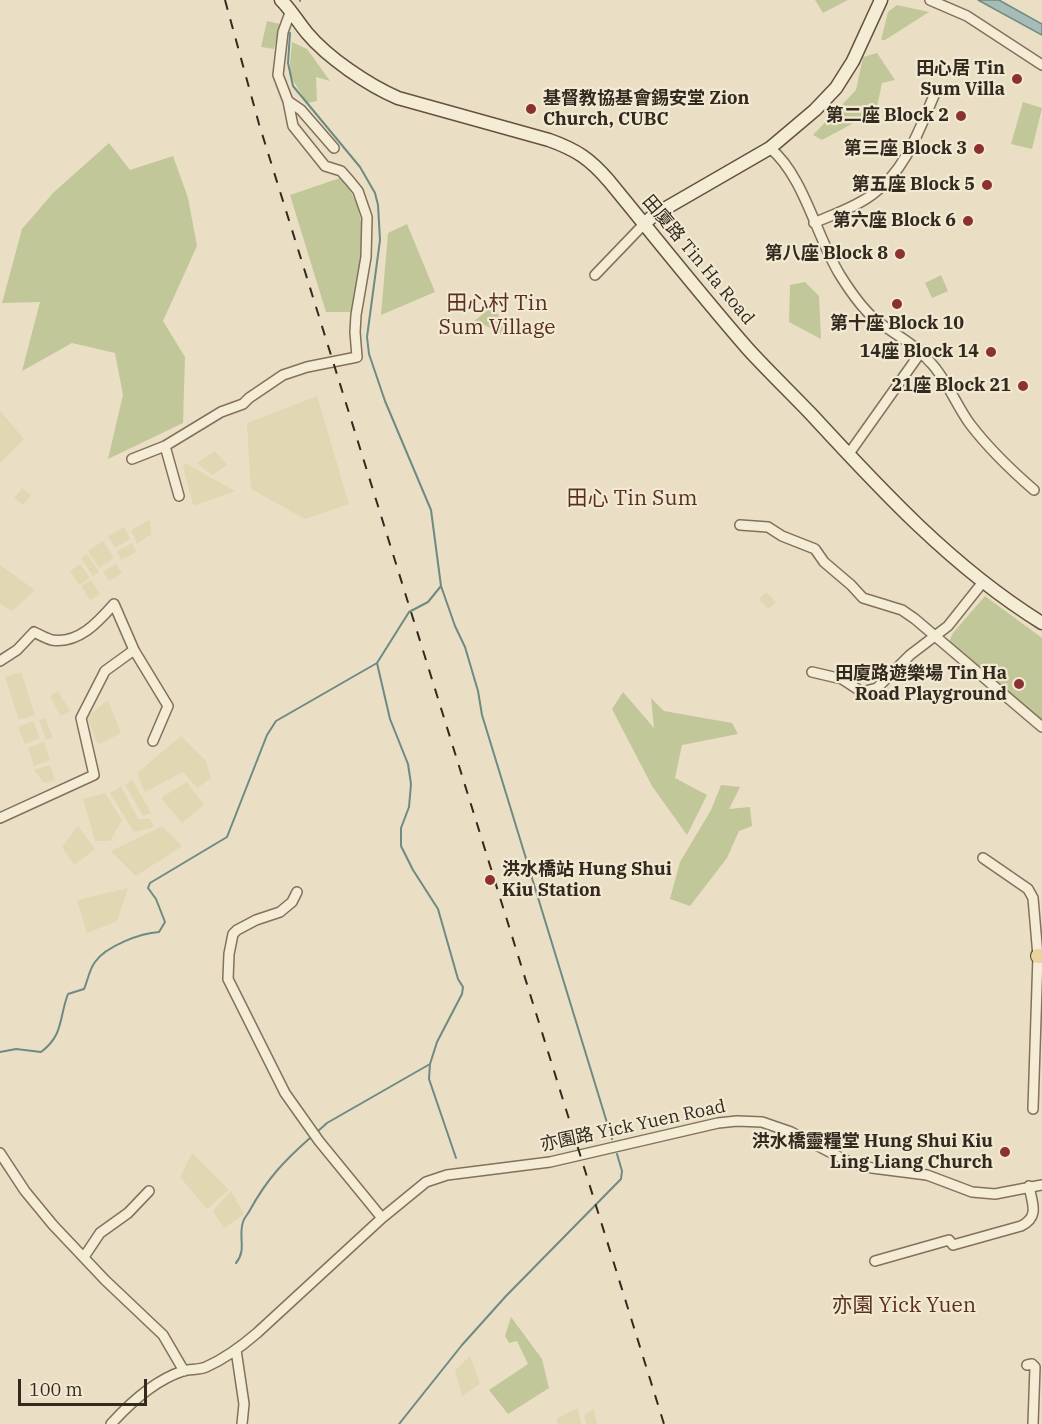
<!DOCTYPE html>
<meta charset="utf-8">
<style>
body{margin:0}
#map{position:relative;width:1042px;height:1424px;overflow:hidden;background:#eadfc4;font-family:"IBM Plex Serif",serif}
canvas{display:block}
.scale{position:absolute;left:18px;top:1379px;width:129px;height:27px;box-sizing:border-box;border:3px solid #34291f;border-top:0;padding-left:8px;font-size:18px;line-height:21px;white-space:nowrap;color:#34291f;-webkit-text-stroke:4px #f2e9d3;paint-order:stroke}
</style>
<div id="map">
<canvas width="1042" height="1424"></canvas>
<div class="scale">100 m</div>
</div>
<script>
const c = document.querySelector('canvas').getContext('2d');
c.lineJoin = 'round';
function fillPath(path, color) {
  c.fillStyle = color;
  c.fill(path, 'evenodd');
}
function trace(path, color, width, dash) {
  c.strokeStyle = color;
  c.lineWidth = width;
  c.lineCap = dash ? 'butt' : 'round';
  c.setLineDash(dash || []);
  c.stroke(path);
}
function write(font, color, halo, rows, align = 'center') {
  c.font = font + ' "IBM Plex Serif","Noto Sans SC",serif';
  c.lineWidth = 4.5;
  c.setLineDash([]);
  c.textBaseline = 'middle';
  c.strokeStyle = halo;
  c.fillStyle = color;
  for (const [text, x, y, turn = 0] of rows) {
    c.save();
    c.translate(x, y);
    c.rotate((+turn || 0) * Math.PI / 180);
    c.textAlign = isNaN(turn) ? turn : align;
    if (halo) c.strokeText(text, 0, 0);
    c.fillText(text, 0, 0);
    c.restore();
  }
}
fillPath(new Path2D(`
 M317,396L349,504L305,519L251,489L247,423Z
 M0,411L24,439L0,463Z
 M215,451L227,465L212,475L197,463Z
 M185,463L235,491L196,505L193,504L183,467Z
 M22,488L31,495L23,505L14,498Z
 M150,520L151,534L137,544L131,530Z
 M124,527L130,539L115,548L108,536Z
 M103,541L114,558L99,568L88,551Z
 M132,543L136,552L121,560L117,551Z
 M87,554L99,572L93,576L81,558Z
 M80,564L90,578L79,585L70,571Z
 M116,564L122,573L109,581L103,572Z
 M0,565L35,590L12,611L0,604Z
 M91,580L100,594L90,600L81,586Z
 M766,592L776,602L768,609L759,599Z
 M21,672L35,715L19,720L5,677Z
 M58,691L70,711L61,716L50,696Z
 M108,700L121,733L98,745L87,717Z
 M45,718L53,738L46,740L39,720Z
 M33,721L40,738L25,744L18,727Z
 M181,736L206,761L211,778L197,788L183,772L145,792L137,773Z
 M44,742L50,760L34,766L28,748Z
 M50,765L55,780L44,783L34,770Z
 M132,779L151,813L143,816L125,785Z
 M187,782L204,805L182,823L161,798Z
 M121,786L138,819H150L154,827L134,832L110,793Z
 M105,793L122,820L110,841H95L83,799Z
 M78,826L95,849L74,865L62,847Z
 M162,826L182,846L136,876L111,851Z
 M128,888L117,921L87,933L77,900Z
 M192,1153L229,1190L207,1209L180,1177Z
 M231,1191L244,1214L224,1228L213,1211Z
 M470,1356L480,1384L462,1396L455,1371Z
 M578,1408L581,1424H557V1418Z
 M594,1409L597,1424H586L584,1415Z`), '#dfd8b2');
fillPath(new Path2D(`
 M815,0H848L823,13Z
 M897,5L929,12L885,40H881L888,12Z
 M267,21L280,24L274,49L261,47Z
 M292,42L307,49L330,81L316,77L317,101L307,103L289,74Z
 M877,53L895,80L882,83L876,111L822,140L813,135L856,90L863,57Z
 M1023,102L1042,108L1032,149L1011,144Z
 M109,143L130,170L173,156L188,198L197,246L163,321L185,357L183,423L108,459L123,395L115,353L72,343L22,371L40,302L2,303L22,229L53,193Z
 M340,178C376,216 359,266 352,312H326L290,195Z
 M407,224L435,292L381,315L388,233Z
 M941,275L948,291L932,298L925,283Z
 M805,282L819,296L821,339L789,322L790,285Z
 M491,307L509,327L501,334L483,324H471Z
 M985,596L1042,638V724L948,644L953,633Z
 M623,692L654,728L651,698L664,711L732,723L738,734L682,745L675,778L707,795L687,835L652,786L612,709Z
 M721,785L740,787L729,809L750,807L752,826L739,831L727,858L690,906L670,899L680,862L711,810Z
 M511,1317L542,1359L549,1388L508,1414L489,1390L528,1364L517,1341L509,1343L505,1336Z`), '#c1c799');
const water = new Path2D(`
 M978,0H999L1042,24V35Z`);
fillPath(water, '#a5bdb6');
trace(water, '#6d8a83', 1.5);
trace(new Path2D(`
 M300,1V0
 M290,33L288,63L293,86L360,167L375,193L378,205L380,240L367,337L369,354L385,401L431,510L441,586L455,626L465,647L478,691L482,715L612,1139
 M377,663L390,719L408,764L411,784L409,807L401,828V846L413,870L438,909L458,979L463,987L462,994L437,1042L430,1064L429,1079L456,1158
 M0,1052L16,1049L41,1052C64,1035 59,1017 68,994L84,989C88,980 89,970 95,962C106,946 141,933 159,932L165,922L156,899L148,888L150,883L227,837L267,735L276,721L377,663L409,612L428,602L441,586
 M317,1132L327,1123L430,1064
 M236,1263C247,1250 238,1237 243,1222C244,1218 248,1214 250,1210C267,1179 284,1161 310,1138
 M399,1424L462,1345L506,1296L621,1179L622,1171L617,1154`), '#6d8a83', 2);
const street = new Path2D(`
 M930,0L967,16L1042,65
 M288,101L301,110L334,148
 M770,148C804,176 816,236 840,275C850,291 862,309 877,321C896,335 916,345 931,363C947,380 956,405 970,424C989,449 1011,470 1034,490
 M814,223C834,214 856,207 873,194C907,169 920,127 936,91
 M595,275L644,224
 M848,455L921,352
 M132,459L165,446
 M179,496L165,446L221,412L243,404L249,398L283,375L307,367L357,357L355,332L356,315L366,257L367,217L358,191L349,180L341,171L325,166L293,126L288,101L278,75L283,32L291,10
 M740,525L768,527L782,536L815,549L824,562L851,585L863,598L902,610L915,619L1042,727
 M134,650L168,706L153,741
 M0,661L17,650L34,632C40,635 47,639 52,640C79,644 98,622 114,604L134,650L105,671L81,718L94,775L0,818
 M812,672L842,679L862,692L877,688L910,655L948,626L983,582
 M983,858L1028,889L1033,898L1038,956L1033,1109
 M297,892L292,902L280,912L256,920L237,930L233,934L229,954L228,979L285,1093L319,1141L382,1218
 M0,1153L25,1191L53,1225L105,1280L163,1335L184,1371
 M84,1257L100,1233L128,1213L149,1191
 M875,1261L949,1240L953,1245L1021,1226C1040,1217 1032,1203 1029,1186
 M236,1350L244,1404L242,1424
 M1027,1365L1032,1364L1035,1367L1033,1424
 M111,1424C130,1403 155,1380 183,1371C190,1369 199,1370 206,1367C224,1359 242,1346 257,1333L382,1218L426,1182L447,1175L550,1162L718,1123L737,1121L762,1122L791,1132L851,1163L872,1168L927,1175L972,1192L995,1194L1042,1185`);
const secondary = new Path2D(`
 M281,0C291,10 298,22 307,33C328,58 368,85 398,98L549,140C577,150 590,159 609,181C655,237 700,294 748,349C768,371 790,392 811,414C881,490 953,568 1042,623
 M644,224L654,215L770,148L815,110L836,88L853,61L881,0`);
const primary = new Path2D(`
 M1038,956H1042`);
trace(street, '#82715c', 12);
trace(secondary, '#64523f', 15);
trace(primary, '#513f30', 16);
trace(street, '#f5ecd6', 9);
trace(secondary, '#f5ecd6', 12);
trace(primary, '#ead39f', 14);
trace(new Path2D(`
 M225,0L259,124L664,1424`), '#34291f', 2, [10, 10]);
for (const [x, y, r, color] of [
 [1017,79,6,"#8c3132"],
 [531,109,6,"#8c3132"],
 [961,116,6,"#8c3132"],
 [979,149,6,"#8c3132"],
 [987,185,6,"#8c3132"],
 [968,221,6,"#8c3132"],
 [900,254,6,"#8c3132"],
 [897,304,6,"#8c3132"],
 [991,352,6,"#8c3132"],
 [1023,386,6,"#8c3132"],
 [1019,684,6,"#8c3132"],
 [490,880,6,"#8c3132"],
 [1005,1152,6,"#8c3132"]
]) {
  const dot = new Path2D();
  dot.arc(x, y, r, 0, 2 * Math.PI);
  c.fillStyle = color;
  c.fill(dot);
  trace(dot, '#f2e9d3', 2);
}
write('bold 18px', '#34291f', '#f2e9d3', [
 ["田心居 Tin",1005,69],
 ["Sum Villa",1005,90],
 ["基督教協基會錫安堂 Zion",543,99,"left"],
 ["Church, CUBC",543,120,"left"],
 ["第二座 Block 2",949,116],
 ["第三座 Block 3",967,149],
 ["第五座 Block 5",975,185],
 ["第六座 Block 6",956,221],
 ["第八座 Block 8",888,254],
 ["第十座 Block 10",897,324,"center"],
 ["14座 Block 14",979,352],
 ["21座 Block 21",1011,386],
 ["田廈路遊樂場 Tin Ha",1007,674],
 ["Road Playground",1007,695],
 ["洪水橋站 Hung Shui",502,870,"left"],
 ["Kiu Station",502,891,"left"],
 ["洪水橋靈糧堂 Hung Shui Kiu",993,1142],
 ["Ling Liang Church",993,1163]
], 'right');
write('18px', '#34291f', '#f2e9d3', [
 ["田廈路 Tin Ha Road",698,260,50],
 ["亦園路 Yick Yuen Road",633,1126,-12]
]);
write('21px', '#5c2e22', '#f2e9d3', [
 ["田心村 Tin",497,304],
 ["Sum Village",497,328],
 ["田心 Tin Sum",632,499],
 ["亦園 Yick Yuen",904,1306]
]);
</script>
